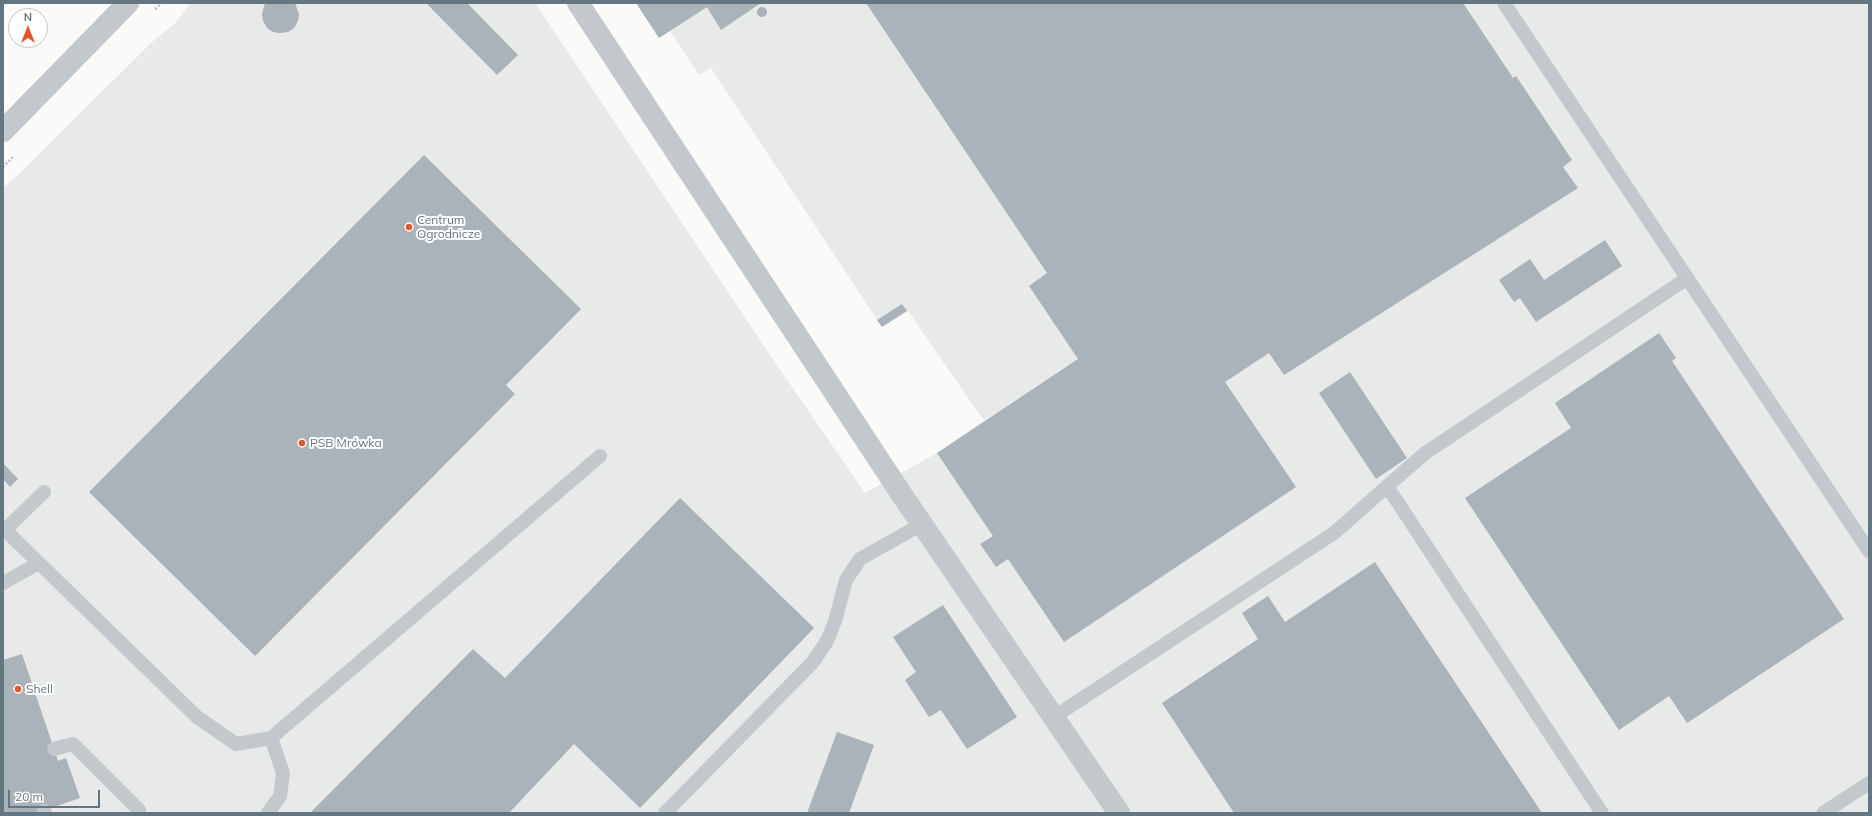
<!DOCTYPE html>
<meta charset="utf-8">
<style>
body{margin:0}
#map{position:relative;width:1872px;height:816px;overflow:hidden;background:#fafaf8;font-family:Mulish,sans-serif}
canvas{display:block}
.frame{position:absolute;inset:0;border:4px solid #657683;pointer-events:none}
.north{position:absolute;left:8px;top:8px;width:40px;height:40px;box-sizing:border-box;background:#fff;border:1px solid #c1c8cd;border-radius:50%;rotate:0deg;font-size:11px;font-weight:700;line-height:16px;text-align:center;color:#657683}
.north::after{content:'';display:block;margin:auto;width:14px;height:18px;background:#e4572e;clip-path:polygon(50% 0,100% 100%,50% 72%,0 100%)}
.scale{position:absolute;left:8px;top:790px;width:92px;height:18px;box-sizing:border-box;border:2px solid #657683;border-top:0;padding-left:5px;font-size:12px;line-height:14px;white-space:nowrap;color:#657683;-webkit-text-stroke:3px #fff;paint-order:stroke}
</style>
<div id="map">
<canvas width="1872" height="816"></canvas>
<div class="frame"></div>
<div class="north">N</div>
<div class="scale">20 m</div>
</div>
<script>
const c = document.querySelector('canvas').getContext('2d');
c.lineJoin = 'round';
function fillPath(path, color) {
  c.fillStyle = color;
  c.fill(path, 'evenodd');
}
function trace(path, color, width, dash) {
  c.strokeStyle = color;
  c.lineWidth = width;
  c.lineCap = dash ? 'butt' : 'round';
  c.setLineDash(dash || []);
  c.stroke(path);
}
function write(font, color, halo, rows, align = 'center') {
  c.font = font + ' Mulish,sans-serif';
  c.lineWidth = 4;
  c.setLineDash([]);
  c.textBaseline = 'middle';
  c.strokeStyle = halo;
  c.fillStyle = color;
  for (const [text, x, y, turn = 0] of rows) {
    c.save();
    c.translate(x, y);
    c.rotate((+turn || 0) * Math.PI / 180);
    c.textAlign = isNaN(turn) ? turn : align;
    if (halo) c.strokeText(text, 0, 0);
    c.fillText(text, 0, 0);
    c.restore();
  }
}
fillPath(new Path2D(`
 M191,3H535L772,358L865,493L937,453L984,421L908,311L882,327L711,68L699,75L670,31L659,38L636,3H1869V813H3V188L14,179L151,43L175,23Z`), '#e8e9e9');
fillPath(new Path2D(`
 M265,3H295L299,14L298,21L294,28L288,32L280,33L273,32L267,28L263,21L262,14Z
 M426,3H467L518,55L497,75Z
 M636,3H761L721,30L707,7L659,38Z
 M866,3H1463L1513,78L1516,76L1572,160L1563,167L1578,188L1284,375L1269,353L1225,382L1296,487L1064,642L1008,559L996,567L980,544L993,536L937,453L1078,359L1029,286L1047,273Z
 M757 12a5 5 0 1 1 10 0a5 5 0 1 1-10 0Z
 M424,155L581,309L506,385L515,394L255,656L89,492Z
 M1605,240L1622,266L1536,322L1520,298L1514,302L1499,280L1530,259L1544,280Z
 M902,304L907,311L882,327L877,320Z
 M1659,333L1676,358L1672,361L1844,619L1687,723L1669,696L1619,730L1465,498L1571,428L1555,403Z
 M1350,372L1407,458L1376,479L1319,393Z
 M3,463L18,479L10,487L3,479Z
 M680,498L814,628L640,808L574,744L509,813H310L473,649L505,678Z
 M1375,562L1542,813H1234L1162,703L1258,639L1242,613L1268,596L1285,622Z
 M943,605L1017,717L967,749L941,710L929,717L905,680L916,672L893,637Z
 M22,654L58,761L66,758L80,798L37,813H3V660Z
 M837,732L874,745L849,813H807Z`), '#aab3b9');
trace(new Path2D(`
 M155,9L162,3
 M3,167L13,157`), '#bbbfc2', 2.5, [2, 2]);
trace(new Path2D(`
 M1504,3L1869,551
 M1387,486L1602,813
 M3,528L197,717L236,744L271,738L600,456
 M5,530L44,492
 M3,583L39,563
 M1054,717L1334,533L1424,454L1686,279
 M54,749L73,744L139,810L137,813
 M44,811L45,813
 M268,813L280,796L283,773L271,738
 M665,813L813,662L827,641L835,621L846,580L860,559L922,524
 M1823,813L1869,783`), '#c3c8cc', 14);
trace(new Path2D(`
 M578,3L902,495L1119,813
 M3,131L128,3`), '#c3c8cc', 22);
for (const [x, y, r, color] of [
 [409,227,4,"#e4572e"],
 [302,443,4,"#e4572e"],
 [18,689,4,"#e4572e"]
]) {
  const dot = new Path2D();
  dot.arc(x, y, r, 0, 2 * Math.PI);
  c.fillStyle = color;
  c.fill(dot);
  trace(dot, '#fff', 1.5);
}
write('12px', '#657683', '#fff', [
 ["Centrum",417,220],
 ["Ogrodnicze",417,234],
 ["PSB Mrówka",310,443],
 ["Shell",26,689]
], 'left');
</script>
